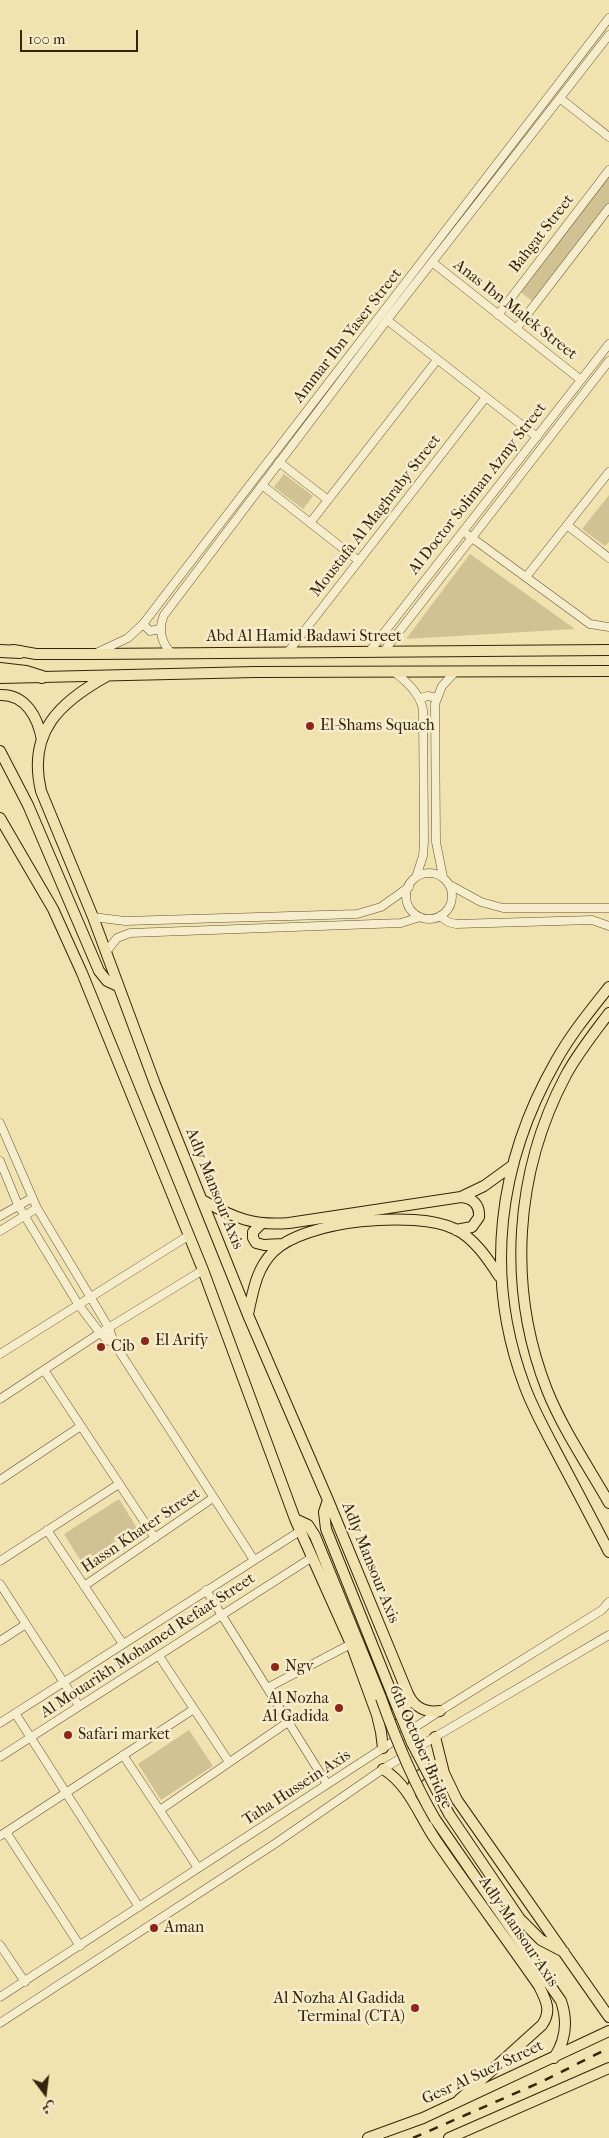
<!DOCTYPE html>
<meta charset="utf-8">
<style>
body{margin:0}
#map{position:relative;width:609px;height:2138px;overflow:hidden;background:#f0e3b0;font-family:"IM FELL French Canon",Amiri,serif}
canvas{display:block}
.north{position:absolute;left:20px;top:2068px;width:50px;height:50px;-webkit-text-stroke:4px #f5edcc;paint-order:stroke;rotate:165deg;font-size:14px;font-weight:700;line-height:20px;text-align:center;color:#37230a}
.north::after{content:'';display:block;margin:auto;width:18px;height:22px;background:#37230a;clip-path:polygon(50% 0,100% 100%,50% 72%,0 100%)}
.scale{position:absolute;left:20px;top:30px;width:118px;height:22px;box-sizing:border-box;border:2px solid #37230a;border-top:0;padding-left:6px;font-size:15px;line-height:18px;white-space:nowrap;color:#37230a;-webkit-text-stroke:4px #f5edcc;paint-order:stroke}
</style>
<div id="map">
<canvas width="609" height="2138"></canvas>
<div class="north">ش</div>
<div class="scale">100 m</div>
</div>
<script>
const c = document.querySelector('canvas').getContext('2d');
c.lineJoin = 'round';
function fillPath(path, color) {
  c.fillStyle = color;
  c.fill(path, 'evenodd');
}
function trace(path, color, width, dash) {
  c.strokeStyle = color;
  c.lineWidth = width;
  c.lineCap = dash ? 'butt' : 'round';
  c.setLineDash(dash || []);
  c.stroke(path);
}
function write(font, color, halo, rows, align = 'center') {
  c.font = font + ' "IM FELL French Canon",serif';
  c.lineWidth = 5;
  c.setLineDash([]);
  c.textBaseline = 'middle';
  c.strokeStyle = halo;
  c.fillStyle = color;
  for (const [text, x, y, turn = 0] of rows) {
    c.save();
    c.translate(x, y);
    c.rotate((+turn || 0) * Math.PI / 180);
    c.textAlign = isNaN(turn) ? turn : align;
    if (halo) c.strokeText(text, 0, 0);
    c.fillText(text, 0, 0);
    c.restore();
  }
}
fillPath(new Path2D(`
 M609,177V205L532,301L518,290Z
 M284,474L313,496L303,509L274,487Z
 M609,495V542L605,546L582,529Z
 M470,554L575,629L406,639Z
 M119,1499L137,1528L82,1563L64,1534Z
 M189,1730L213,1766L161,1800L138,1764Z`), '#d1c294');
const minor = new Path2D(`
 M561,99L609,137
 M432,262L581,380
 M498,315L609,170
 M387,320L537,437
 M516,329L609,208
 M279,462L328,500
 M262,485L359,561
 M310,523L437,360
 M567,525L609,558
 M468,535L590,624L609,627
 M526,577L609,472
 M143,624L150,631L160,629
 M384,651L609,361
 M288,652L486,397
 M369,652L609,344
 M96,653L128,638L143,624L609,18
 M171,653C161,642 158,629 164,615L387,320L609,35
 M393,671C406,681 420,693 423,710L424,841L423,856L416,877
 M420,698L428,696L437,698
 M406 896a23 23 0 1 1 46 0a23 23 0 1 1-46 0Z
 M443,877L436,842L435,704L442,686L456,671
 M450,885L481,902L503,908H609
 M440,916L448,922L456,924L592,920L609,926
 M93,917L125,921L357,914L381,907L409,887
 M106,952L117,938L130,933L401,923L420,917
 M0,1123L37,1208L109,1328L114,1343L254,1560
 M0,1161L18,1205L78,1304L100,1333L107,1340L114,1343
 M0,1216L32,1198
 M0,1231L37,1208
 M0,1354L188,1236
 M44,1370L155,1538
 M0,1399L100,1333L203,1270
 M0,1480L81,1426
 M47,1530L123,1644
 M0,1561L119,1484
 M0,1584L79,1706
 M84,1586L213,1498
 M206,1590L327,1784
 M0,1641L26,1624
 M159,1656L229,1762
 M267,1688L351,1644
 M15,1713L139,1907
 M0,1723L300,1531
 M123,1755L198,1868
 M0,1757L311,1558
 M160,1810L288,1722
 M6,1832L80,1946
 M0,1836L194,1709
 M0,1945L25,1982
 M0,1997L440,1711L602,1610L609,1602
 M0,2023L276,1843L383,1769L435,1737L609,1635`);
const major = new Path2D(`
 M13,650L36,654H94L609,650
 M107,676C60,702 27,732 41,791L93,917L155,1084L248,1315L328,1500L408,1694C414,1707 426,1713 440,1711
 M0,678L255,672L609,671
 M0,695C26,694 38,718 42,740
 M0,751L28,805L99,971L107,981L118,986
 M0,818L53,909L82,973L203,1270L295,1519L351,1644L377,1715L381,1732L383,1748
 M609,987C590,1011 571,1034 556,1061C498,1162 483,1276 525,1387C534,1411 546,1432 558,1455C575,1487 592,1519 609,1552
 M609,1013C594,1033 578,1053 566,1075C514,1173 507,1288 547,1390C563,1430 588,1466 609,1503
 M204,1201C234,1218 254,1226 289,1223L461,1197L484,1186L513,1165
 M261,1224L253,1232V1238L256,1243L264,1245L282,1244
 M456,1230L472,1227L479,1217C480,1205 473,1198 461,1197
 M248,1314C253,1292 256,1269 273,1252C304,1220 416,1210 455,1229C474,1238 488,1259 499,1276
 M328,1500L324,1512L326,1529L392,1694
 M295,1519L308,1525L315,1536L381,1698
 M380,1715C394,1717 404,1711 410,1699
 M435,1737L444,1773L457,1800L609,2017
 M383,1769C409,1785 419,1815 435,1839C469,1889 505,1937 539,1986C546,2000 552,2011 542,2025L459,2100
 M410,1797C413,1778 424,1765 444,1773
 M449,1814L520,1919L541,1940L564,1952
 M435,1819L561,2001C568,2021 566,2040 554,2058
 M368,2138L423,2118L609,2031
 M449,2138L609,2068`);
const highway = new Path2D(`
 M0,651L20,652
 M0,669L26,672L42,677`);
trace(minor, '#655334', 9);
trace(major, '#37230a', 12);
trace(highway, '#37230a', 14);
trace(minor, '#f5edcc', 8);
trace(major, '#f0e3b0', 10);
trace(highway, '#f0e3b0', 12);
trace(new Path2D(`
 M413,2138L541,2082L609,2048`), '#37230a', 2.5, [9, 9]);
const majorBridge = new Path2D(`
 M392,1694L412,1743L449,1814
 M381,1698C396,1740 413,1781 435,1819`);
trace(majorBridge, '#37230a', 12, []);
trace(majorBridge, '#f0e3b0', 10);
for (const [x, y, r, color] of [
 [310,726,5,"#8f2418"],
 [145,1341,5,"#8f2418"],
 [101,1347,5,"#8f2418"],
 [275,1667,5,"#8f2418"],
 [339,1708,5,"#8f2418"],
 [68,1735,5,"#8f2418"],
 [154,1928,5,"#8f2418"],
 [415,2008,5,"#8f2418"]
]) {
  const dot = new Path2D();
  dot.arc(x, y, r, 0, 2 * Math.PI);
  c.fillStyle = color;
  c.fill(dot);
  trace(dot, '#f5edcc', 2);
}
write('16px', '#37230a', '#f5edcc', [
 ["Bahgat Street",542,234,-52],
 ["Anas Ibn Malek Street",515,310,38],
 ["Ammar Ibn Yaser Street",348,336,-52],
 ["Al Doctor Soliman Azmy Street",478,489,-52],
 ["Moustafa Al Maghraby Street",376,516,-52],
 ["Abd Al Hamid Badawi Street",304,637],
 ["Adly Mansour Axis",214,1189,68],
 ["Hassn Khater Street",141,1531,-34],
 ["Adly Mansour Axis",370,1563,68],
 ["Al Mouarikh Mohamed Refaat Street",148,1646,-33],
 ["6th October Bridge",420,1747,66],
 ["Taha Hussein Axis",297,1788,-33],
 ["Adly Mansour Axis",518,1932,56],
 ["Gesr Al Suez Street",483,2073,-25]
]);
write('16px', '#37230a', '#f5edcc', [
 ["El-Shams Squach",320,726],
 ["El Arify",155,1341],
 ["Cib",111,1347],
 ["Ngv",285,1667],
 ["Al Nozha",329,1699,"right"],
 ["Al Gadida",329,1717,"right"],
 ["Safari market",78,1735],
 ["Aman",164,1928],
 ["Al Nozha Al Gadida",405,1999,"right"],
 ["Terminal (CTA)",405,2017,"right"]
], 'left');
</script>
